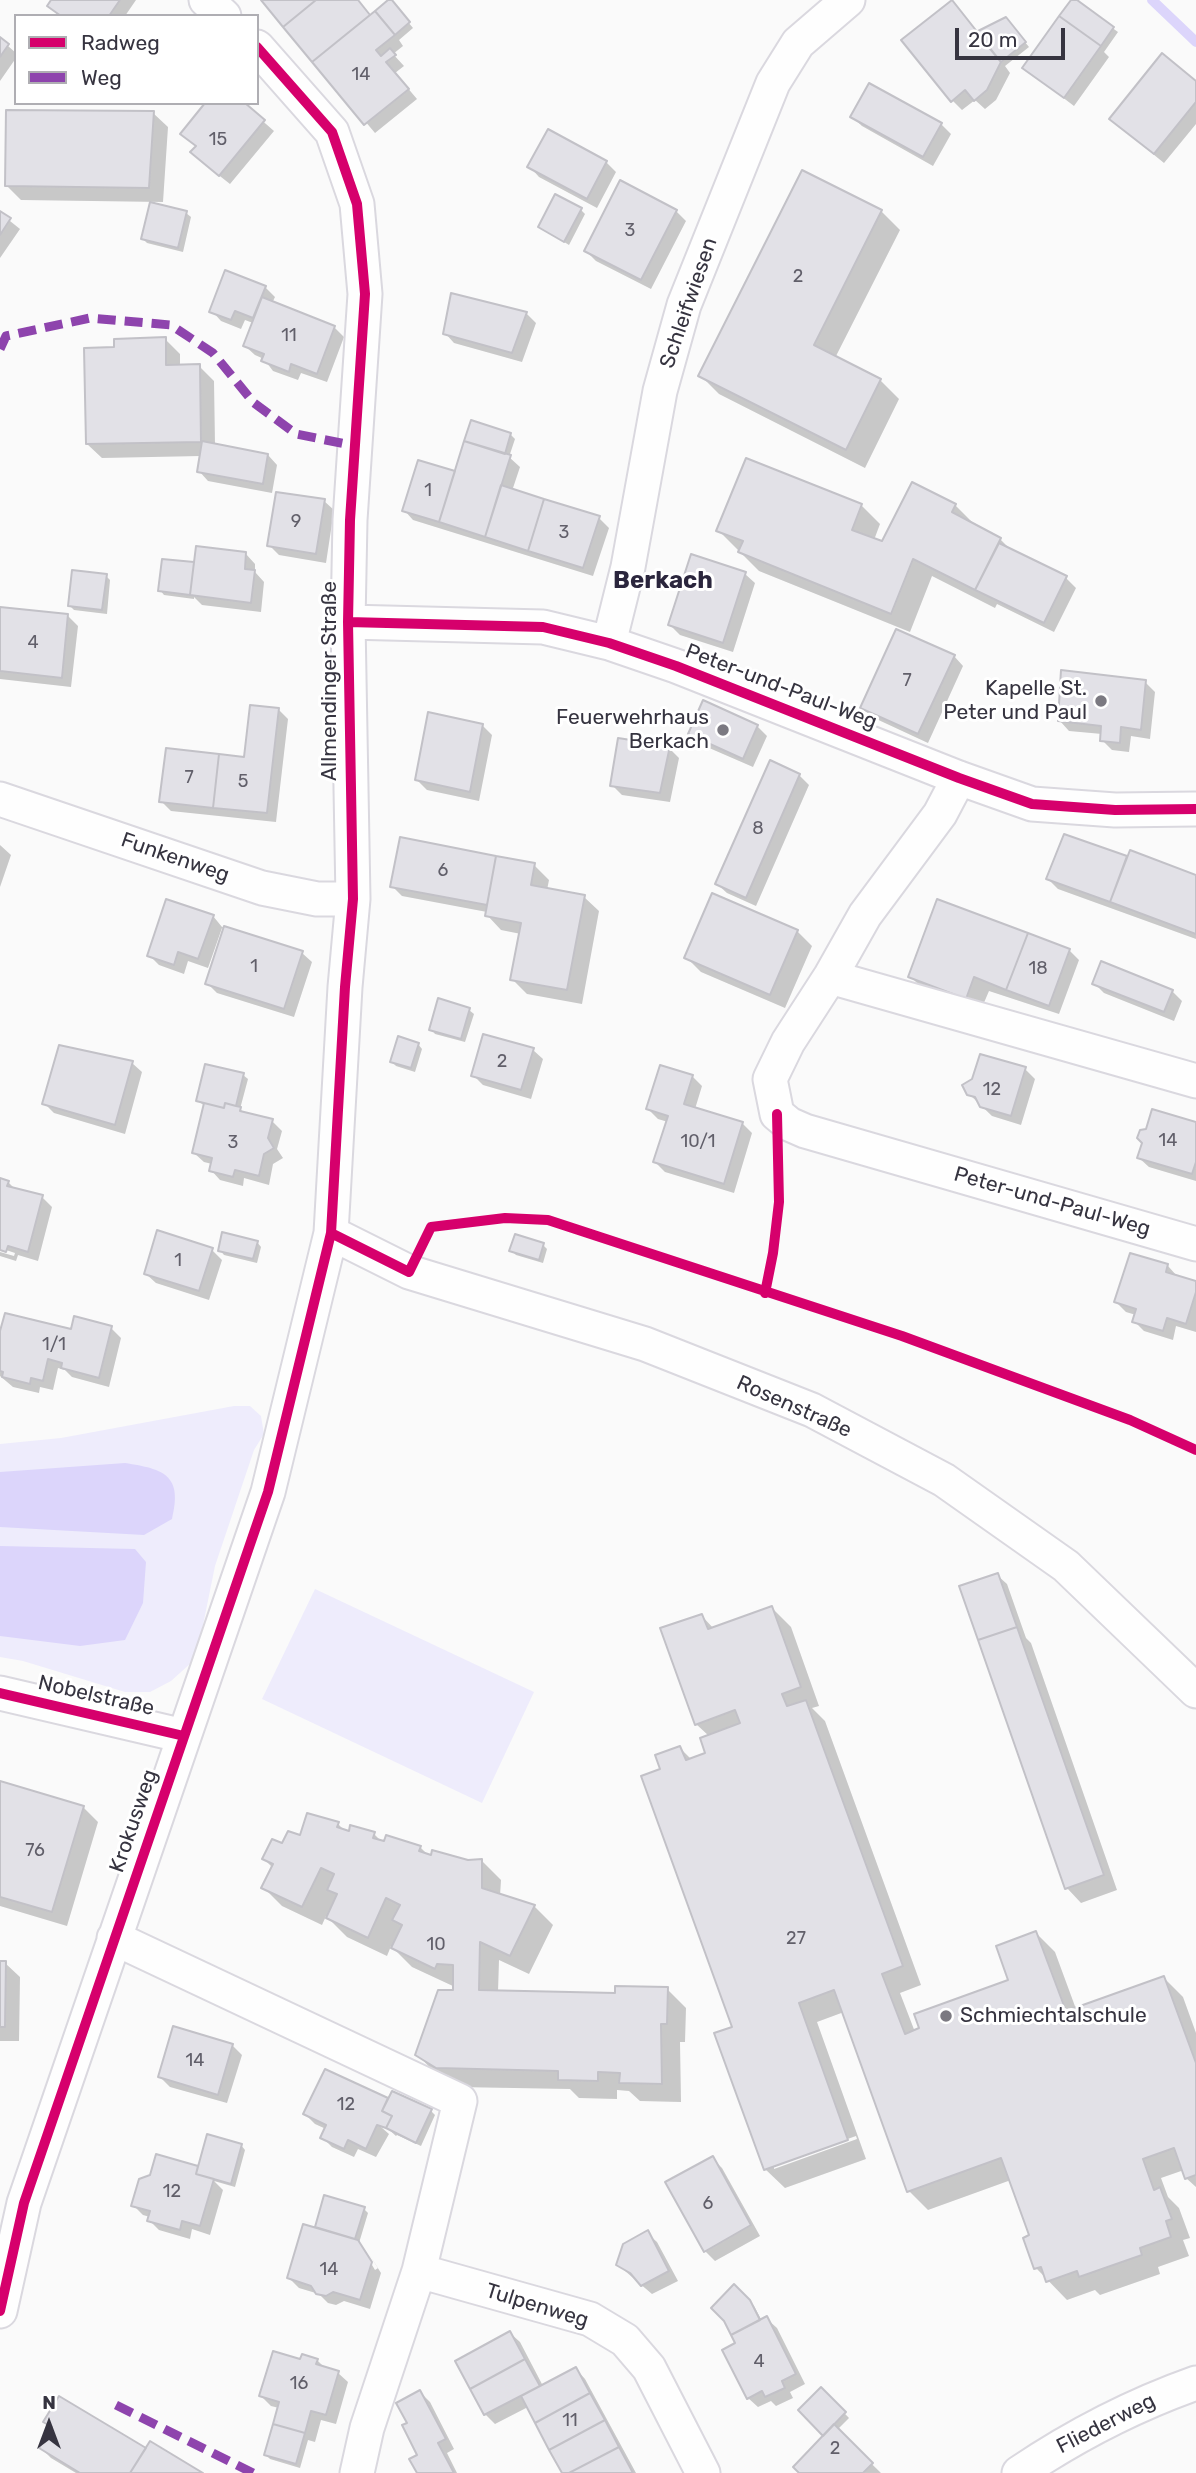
<!DOCTYPE html>
<meta charset="utf-8">
<style>
body{margin:0}
#map{position:relative;width:1196px;height:2473px;overflow:hidden;background:#fafafa;font-family:Rubik,sans-serif}
canvas{display:block}
.legend{position:absolute;left:14px;top:14px;width:245px;height:91px;box-sizing:border-box;background:#fff;border:2px solid #afaeb3;margin:0;padding:9px 12px;list-style:none;font-size:21px;color:#363440}
.legend li{display:flex;align-items:center;gap:14px;height:35px}
.legend b{width:35px;border:2px solid #afaeb3}
.north{position:absolute;left:14px;top:2389px;width:70px;height:70px;-webkit-text-stroke:5px #fff;paint-order:stroke;rotate:0deg;font-size:19px;font-weight:700;line-height:28px;text-align:center;color:#363440}
.north::after{content:'';display:block;margin:auto;width:24px;height:32px;background:#363440;clip-path:polygon(50% 0,100% 100%,50% 72%,0 100%)}
.scale{position:absolute;left:955px;top:28px;width:110px;height:32px;box-sizing:border-box;border:4px solid #363440;border-top:0;padding-left:9px;font-size:21px;line-height:24px;white-space:nowrap;color:#363440;-webkit-text-stroke:5px #fff;paint-order:stroke}
</style>
<div id="map">
<canvas width="1196" height="2473"></canvas>
<ul class="legend">
<li><b style="height:9px;background:#d6006c"></b>Radweg</li>
<li><b style="height:9px;background:#8e44ad"></b>Weg</li>
</ul>
<div class="north">N</div>
<div class="scale">20 m</div>
</div>
<script>
const c = document.querySelector('canvas').getContext('2d');
c.lineJoin = 'round';
function fillPath(path, color) {
  c.fillStyle = color;
  c.fill(path, 'evenodd');
}
function trace(path, color, width, dash) {
  c.strokeStyle = color;
  c.lineWidth = width;
  c.lineCap = dash ? 'butt' : 'round';
  c.setLineDash(dash || []);
  c.stroke(path);
}
function write(font, color, halo, rows, align = 'center') {
  c.font = font + ' Rubik,sans-serif';
  c.lineWidth = 6;
  c.setLineDash([]);
  c.textBaseline = 'middle';
  c.strokeStyle = halo;
  c.fillStyle = color;
  for (const [text, x, y, turn = 0] of rows) {
    c.save();
    c.translate(x, y);
    c.rotate((+turn || 0) * Math.PI / 180);
    c.textAlign = isNaN(turn) ? turn : align;
    if (halo) c.strokeText(text, 0, 0);
    c.fillText(text, 0, 0);
    c.restore();
  }
}
fillPath(new Path2D(`
 M234,1406H250L261,1416L264,1434L254,1450L215,1566L201,1635L191,1663L171,1681L150,1692H125L23,1661L0,1657V1444L61,1438Z
 M315,1589L534,1692L482,1803L262,1699Z`), '#eeecfc');
fillPath(new Path2D(`
 M125,1463C164,1469 183,1475 172,1519L144,1535L0,1527V1472Z
 M0,1546L135,1549L146,1562L143,1603L125,1640L80,1646L0,1636Z`), '#dcd5fb');
fillPath(new Path2D(`
 M53,0H136L125,16H59L49,6Z
 M263,0H358L371,16L394,5L413,28L399,40L403,46L393,54L404,66L395,73L417,99L375,133Z
 M1073,0L1118,32L1104,52L1109,57L1074,106L1024,68Z
 M1010,24L1029,47L1005,66L1010,73L996,100L985,109L975,100L962,110L952,100L978,33Z
 M0,39L16,53V58L0,81Z
 M1196,83V124L1164,163L1121,128Z
 M242,103L274,131L230,184L202,162L197,147L182,133Z
 M153,113L168,127L163,202L21,200L7,186Z
 M852,117L941,124L951,134L933,166L862,126Z
 M606,162L616,172L597,208L539,177L530,167Z
 M581,210L585,214L569,245L540,227Z
 M676,211L686,221L651,289L596,261L586,251Z
 M881,211L900,230L835,358L880,380L899,399L865,468L719,394L700,375Z
 M0,213L20,229L0,258Z
 M186,213L191,217L183,252L147,243L143,239Z
 M265,287L275,297L272,303L334,327L344,337L327,382L301,373L298,380L273,371L264,359L255,355L245,346L253,323L245,320L241,329L221,321L212,311Z
 M526,313L536,323L522,362L454,343L445,333Z
 M165,339L180,354V367L199,366L214,381L215,445L268,455L277,465L272,493L208,481L199,471L201,456L102,458L87,444L115,349Z
 M472,423L511,435L515,439L509,457L520,467L512,491L599,518L609,528L593,576L413,520L404,510L456,473Z
 M324,501L334,510L326,563L279,555L269,545Z
 M861,505L880,524L874,540L883,544L955,505L974,524L1000,539L1012,551L1066,578L1076,588L1054,632L997,604L995,608L932,576L910,632L759,571L718,530Z
 M246,554L255,564V572L264,582L261,612L202,605L194,597V599L164,595L160,590L193,564L196,566Z
 M745,574L755,583L733,652L680,635L670,625Z
 M106,576L110,580L107,614L74,610L70,606Z
 M0,608L68,616L78,626L71,687L0,679Z
 M954,656L963,666L928,743L872,717L862,707Z
 M1145,682L1155,692L1150,739L1131,736L1129,752L1112,750L1102,740V734L1069,731L1060,721Z
 M278,709L288,719L276,822L171,811L161,801L246,759Z
 M482,725L492,735L479,801L427,790L417,780Z
 M757,726L767,736L753,767L700,744L690,734Z
 M669,748L679,758L670,802L622,795L612,785Z
 M799,775L809,785L756,906L727,893L717,884Z
 M1065,837L1128,859L1196,877V939L1058,889L1048,879Z
 M401,839L534,865L549,880L547,890L584,897L599,911L582,1004L527,994L512,979L521,934L501,930L487,915V912L402,896L392,886Z
 M0,845L11,855L0,887Z
 M938,901L1070,951L1079,960L1059,1014L989,991L980,1012L925,991L910,976Z
 M213,916L222,927L302,953L312,962L294,1017L217,993L207,983L225,929L222,928L208,968L188,961L184,974L159,965L149,955Z
 M797,931L812,946L785,1008L701,972L686,957Z
 M1094,983L1172,991L1182,1001L1174,1021L1104,993Z
 M469,1010L474,1014L465,1042L435,1034L431,1029Z
 M418,1044L422,1049L415,1072L396,1066L392,1062Z
 M533,1050L543,1059L531,1099L483,1085L473,1075Z
 M132,1063L142,1072L125,1134L54,1113L44,1103Z
 M661,1067L693,1077L702,1086L695,1109L742,1123L752,1133L734,1193L665,1172L655,1162L668,1122L658,1119L648,1109Z
 M1025,1069L1035,1079L1021,1125L992,1116L969,1094Z
 M243,1075L248,1079L240,1109L246,1115L272,1121L282,1131L277,1149L283,1158L273,1164L269,1185L244,1178L243,1186L220,1180L211,1170L212,1164L204,1162L194,1153L205,1106L198,1101Z
 M1196,1124V1181L1149,1167L1139,1158Z
 M0,1180L8,1182L16,1190L42,1197L52,1207L38,1261L18,1255L16,1261L0,1256V1252L14,1256L15,1253L0,1248Z
 M257,1242L261,1247L257,1263L224,1255L220,1250Z
 M543,1245L547,1249L543,1263L516,1255L511,1250Z
 M212,1250L222,1260L209,1300L156,1283L146,1274Z
 M1168,1266L1177,1276L1196,1282V1332L1176,1326L1173,1340L1144,1331L1134,1321L1136,1315L1126,1312L1116,1302Z
 M111,1328L121,1338L109,1387L72,1377L65,1370L58,1368L53,1390L40,1387L39,1393L13,1387L0,1376V1339Z
 M997,1575L1007,1584L1026,1638L1031,1643L1117,1890L1081,1903L1067,1888Z
 M772,1608L791,1627L819,1706L812,1708L825,1721L921,1985L900,1993L915,2032L1010,1981L1036,1933L1055,1952L1076,2009L1164,1978L1183,1997L1196,2033V2187L1186,2178L1184,2170L1161,2178L1168,2197L1179,2208L1190,2238L1183,2240L1189,2256L1158,2267L1160,2274L1100,2295L1095,2290L1067,2300L1036,2268L1031,2236L1011,2180L928,2210L909,2191L844,2012L817,2022L866,2159L785,2188L765,2169L734,2028L663,1770L680,1748L692,1760L707,1754L709,1736L696,1724L702,1616L714,1629ZM856,2136L857,2139L774,2169V2165Z
 M0,1783L84,1808L98,1822L67,1926L0,1906Z
 M338,1824L346,1832L374,1834L382,1842L420,1847L428,1855L467,1862L482,1861L501,1880L500,1896L534,1906L553,1925L529,1974L499,1960L498,1992L617,1995L667,1989L686,2008L685,2042H680L681,2102L640,2101L629,2091L617,2090V2099L579,2098L570,2089L457,2087L436,2074L417,2054L455,1991V1987L412,1967L391,1946L387,1956L347,1937L326,1916L322,1925L282,1906L263,1887L273,1868L264,1859L283,1845Z
 M0,1963H5L20,1977L19,2041H0Z
 M232,2045L242,2055L227,2103L170,2087L160,2077Z
 M387,2100L431,2111L435,2115L421,2146L397,2135L396,2136L386,2127H381L389,2134L376,2157L358,2149L354,2157L332,2147L322,2137L326,2129L315,2124L305,2114Z
 M241,2145L245,2150L235,2187L214,2181L223,2190L210,2235L192,2229L190,2239L159,2230L149,2220L150,2217L143,2215L133,2205L197,2167L199,2169Z
 M712,2158L722,2168L760,2236L715,2261L705,2251Z
 M364,2209L368,2213L359,2243L375,2270L378,2268L367,2251L381,2273L370,2309L344,2301L336,2305L328,2303L319,2294L299,2288L289,2278L340,2236L341,2233L320,2226V2229L317,2226Z
 M647,2233L657,2242L678,2281L652,2294L618,2265Z
 M734,2287L754,2306L762,2321L767,2319L777,2328L805,2384L790,2392L793,2398L776,2406L771,2401L758,2407L748,2398L737,2344Z
 M510,2333L520,2342L543,2386L576,2369L585,2379L636,2473H564L528,2407L495,2424L485,2414Z
 M317,2360L326,2369L338,2373L348,2382L336,2424L321,2420L315,2442L308,2440L300,2468L270,2459L266,2455L279,2408L271,2406L261,2396L302,2362Z
 M821,2389L849,2418L837,2430L881,2473H801L826,2436Z
 M420,2392L430,2402L454,2449L447,2453L457,2473H419L420,2455L409,2423Z
 M46,2422L146,2450L199,2473H76L51,2458L41,2448L53,2429Z`), '#0003');
trace(new Path2D(`
 M1152,0L1196,42`), '#dcd5fb', 10);
const building = new Path2D(`
 M51,0H120L109,16H61L47,6Z
 M261,0H316L283,27Z
 M316,0H358L370,15L312,62L283,27Z
 M388,0H392L410,22L395,35L375,11Z
 M952,0L1001,62L987,90L974,101L965,90L951,102L901,40Z
 M1071,0H1077L1114,27L1101,46L1059,16Z
 M375,11L395,35L376,50L381,56L390,48L396,55L386,62L409,89L364,125L312,62Z
 M1059,16L1101,46L1064,98L1022,68Z
 M1006,17L1026,42L1001,62L976,32Z
 M0,37L9,44L0,57Z
 M1162,53L1196,81V102L1154,154L1109,119Z
 M869,83L942,123L923,157L850,117Z
 M205,103H245L265,120L219,176L190,152L196,146L180,134Z
 M6,110L154,111L149,188L5,186Z
 M548,129L607,161L587,199L527,167Z
 M802,170L882,210L814,345L881,379L846,450L698,376Z
 M620,180L677,210L641,280L584,251Z
 M555,194L582,208L564,242L538,227Z
 M150,202L187,211L178,248L141,239Z
 M0,211L11,218L0,235Z
 M225,270L266,286L253,318L235,311L231,320L209,312Z
 M451,293L527,312L512,353L443,334Z
 M262,297L335,326L317,374L291,364L289,372L261,361L264,354L243,346Z
 M166,337V365L200,364L201,442L86,444L84,348L114,347V339Z
 M471,420L511,433L505,454L464,441Z
 M202,441L268,454L263,484L197,472Z
 M464,441L511,455L485,537L439,522Z
 M746,458L862,504L852,530L882,541L912,482L956,504L952,512L1001,538L975,590L913,559L891,614L738,552L743,541L716,531Z
 M418,460L455,471L439,522L402,511Z
 M501,485L544,499L528,551L485,537Z
 M276,492L325,499L316,554L267,546Z
 M544,499L600,516L583,568L528,551Z
 M999,543L1067,576L1044,623L975,590Z
 M196,546L246,552L245,569L255,570L251,603L190,595Z
 M691,554L746,572L723,643L668,625Z
 M162,559L194,562L190,595L158,591Z
 M72,570L107,574L102,610L68,606Z
 M0,607L68,614L62,678L0,671Z
 M896,629L955,655L918,734L860,708Z
 M1061,670L1146,680L1141,730L1121,727L1120,743L1100,741L1101,726L1058,721Z
 M703,700L758,725L743,759L688,734Z
 M250,705L279,708L267,813L213,808L219,754L244,757Z
 M428,712L483,724L470,792L415,780Z
 M618,738L670,746L660,793L610,786Z
 M166,748L219,754L213,808L159,802Z
 M770,760L800,774L746,898L715,884Z
 M1064,834L1127,856L1110,902L1046,879Z
 M400,837L496,856L487,905L390,887Z
 M1130,850L1196,875V934L1110,902Z
 M496,856L535,863L531,885L585,895L567,990L510,980L521,923L485,916Z
 M712,893L798,930L770,995L684,958Z
 M166,899L214,915L198,959L178,952L174,965L147,956Z
 M937,899L1028,933L1006,990L974,977L966,999L908,977Z
 M224,926L303,951L284,1009L205,984Z
 M1028,933L1070,949L1049,1006L1006,990Z
 M1101,961L1173,990L1164,1012L1092,984Z
 M438,998L470,1008L461,1039L429,1030Z
 M483,1034L534,1048L521,1090L471,1076Z
 M398,1036L419,1043L411,1068L390,1062Z
 M59,1045L133,1061L115,1125L42,1104Z
 M980,1054L1026,1067L1011,1116L980,1107L975,1097L967,1095L962,1085L972,1079Z
 M205,1064L244,1073L236,1106L225,1103L224,1108L196,1101Z
 M660,1065L693,1075L684,1104L743,1122L724,1184L653,1162L668,1116L646,1109Z
 M204,1103L224,1108L225,1103L236,1106L241,1107L240,1111L273,1119L268,1138L274,1148L264,1154L259,1176L235,1170L233,1177L209,1171L212,1158L192,1153Z
 M1152,1109L1196,1122V1162L1192,1174L1137,1158L1142,1143L1137,1138L1140,1130L1146,1129Z
 M0,1178L9,1181L7,1186L43,1195L28,1252L8,1246L6,1252L0,1250Z
 M157,1230L213,1248L199,1291L144,1274Z
 M222,1232L258,1241L253,1259L218,1251Z
 M515,1234L544,1243L539,1260L509,1251Z
 M1130,1253L1168,1264L1166,1272L1196,1281V1292L1186,1324L1167,1318L1163,1331L1132,1322L1136,1309L1114,1302Z
 M5,1313L71,1329L74,1316L112,1326L99,1378L61,1368L62,1363L48,1359L43,1381L31,1378L30,1384L2,1377L3,1372L0,1371V1331Z
 M998,1573L1017,1627L978,1640L959,1586Z
 M772,1606L801,1687L782,1694L787,1706L806,1700L903,1966L882,1974L905,2034L919,2028L914,2014L1008,1980L996,1946L1036,1931L1066,2011L1164,1976L1196,2063V2175L1185,2179L1174,2148L1143,2159L1154,2190L1160,2187L1172,2219L1166,2221L1171,2237L1140,2248L1142,2255L1079,2277L1077,2271L1046,2282L1041,2267L1034,2269L1023,2238L1029,2235L1001,2158L907,2192L834,1990L799,2003L848,2140L764,2170L714,2033L732,2027L641,1776L660,1769L655,1755L680,1746L686,1760L705,1753L700,1738L740,1723L735,1710L695,1725L660,1628L702,1614L708,1629Z
 M1017,1627L1104,1875L1065,1889L978,1640Z
 M0,1781L84,1806L52,1912L0,1897Z
 M307,1813L339,1822L337,1827L349,1831L350,1825L375,1832L373,1838L384,1841L386,1835L421,1846L419,1851L431,1855L432,1850L468,1860L482,1859V1888L535,1905L510,1956L480,1942L479,1990L615,1993V1986L668,1987L667,2024H661L662,2084L619,2083L620,2073L598,2072V2081L558,2080V2071L436,2068L415,2055L438,1990H453V1965L437,1964L435,1969L391,1948L402,1925L392,1920L400,1905L386,1898L368,1938L326,1918L337,1894L327,1890L334,1874L321,1868L302,1907L261,1888L273,1864L262,1859L272,1839L282,1843L288,1831L300,1835Z
 M0,1961H6L5,2027H0Z
 M173,2026L233,2044L218,2095L158,2077Z
 M325,2069L388,2098L382,2111L392,2116L386,2128L377,2125L366,2149L348,2140L344,2149L320,2138L326,2125L303,2114Z
 M392,2091L432,2109L416,2143L386,2128L392,2116L382,2111Z
 M207,2134L242,2144L231,2184L196,2174Z
 M156,2154L198,2166L196,2174L214,2179L200,2226L182,2221L180,2230L147,2221L150,2211L131,2206L139,2179L150,2175Z
 M713,2156L751,2225L704,2252L665,2182Z
 M324,2195L365,2207L355,2239L315,2227Z
 M303,2224L358,2240L372,2262L360,2300L333,2292L326,2296L316,2294L311,2286L287,2278Z
 M648,2230L669,2271L641,2286L630,2273L616,2265L623,2244Z
 M734,2284L750,2300L760,2320L731,2335L724,2321L711,2308Z
 M767,2316L796,2374L782,2381L785,2388L765,2397L762,2391L747,2399L722,2350L735,2343L731,2335Z
 M510,2331L525,2359L470,2389L455,2361Z
 M273,2351L300,2359L302,2354L318,2359L316,2364L339,2371L326,2415L311,2411L305,2433L273,2424L279,2402L259,2396Z
 M525,2359L540,2386L484,2415L470,2389Z
 M576,2367L590,2393L535,2423L521,2396Z
 M821,2387L846,2412L823,2436L798,2410Z
 M420,2390L446,2439L438,2443L454,2473H417L409,2459L417,2455L402,2425L407,2423L396,2403Z
 M590,2393L605,2420L549,2450L535,2423Z
 M59,2396L146,2448L130,2473H80L39,2448L52,2427L43,2422Z
 M605,2420L619,2447L569,2473H562L549,2450Z
 M273,2424L305,2433L296,2464L264,2455Z
 M834,2424L873,2463L863,2473H799L793,2467Z
 M150,2441L203,2473H130Z
 M619,2447L633,2473H569Z`);
fillPath(building, '#e2e1e7');
trace(building, '#c2c1c7', 2);
const street = new Path2D(`
 M206,0L224,16
 M348,622L543,627L609,643L676,666L959,778L1032,804L1115,810L1196,809
 M609,643L628,567L660,391L684,305L773,83L798,43L848,0
 M959,778L940,814L865,915L830,977L788,1042L770,1079L777,1114L789,1124L805,1131L1196,1244
 M0,799L262,888L317,899H353
 M830,977L1196,1081
 M331,1233L409,1272L645,1344L812,1410L944,1480L1066,1566L1196,1691
 M0,1693L184,1736
 M114,1938L460,2101L419,2271L367,2428L357,2473
 M419,2271L590,2319L625,2340L649,2368L703,2473
 M0,2311L24,2203L268,1492L331,1233L345,987L353,899L348,622L350,520L365,294L357,204L332,132L257,47
 M1019,2473C1074,2436 1134,2405 1196,2383`);
trace(street, '#dad8df', 37);
trace(street, '#fefefe', 33);
trace(new Path2D(`
 M0,349L6,336L90,318L171,325L213,353L254,403L296,434L356,446
 M116,2405L253,2473`), '#8e44ad', 9, [18, 9]);
trace(new Path2D(`
 M348,622L543,627L609,643L676,666L959,778L1032,804L1115,810L1196,809
 M331,1233L409,1272L431,1227L505,1218L548,1220L902,1336L1130,1420L1196,1450
 M765,1293L773,1253L779,1202L777,1114
 M0,1693L184,1736
 M0,2311L24,2203L268,1492L331,1233L345,987L353,899L348,622L350,520L365,294L357,204L332,132L257,47`), '#d6006c', 10);
for (const [x, y, r, color] of [
 [1101,701,7,"#7b7981"],
 [723,730,7,"#7b7981"],
 [946,2016,7,"#7b7981"]
]) {
  const dot = new Path2D();
  dot.arc(x, y, r, 0, 2 * Math.PI);
  c.fillStyle = color;
  c.fill(dot);
  trace(dot, '#fff', 2.5);
}
write('18px', '#615f6a', null, [
 ["14",361,75],
 ["15",218,140],
 ["3",630,231],
 ["2",798,277],
 ["11",289,336],
 ["1",428,491],
 ["9",296,522],
 ["3",564,533],
 ["4",33,643],
 ["7",907,681],
 ["7",189,778],
 ["5",243,782],
 ["8",758,829],
 ["6",443,871],
 ["1",254,967],
 ["18",1038,969],
 ["2",502,1062],
 ["12",992,1090],
 ["14",1168,1141],
 ["10/1",698,1142],
 ["3",233,1143],
 ["1",178,1261],
 ["1/1",54,1345],
 ["76",35,1851],
 ["27",796,1939],
 ["10",436,1945],
 ["14",195,2061],
 ["12",346,2105],
 ["12",172,2192],
 ["6",708,2204],
 ["14",329,2270],
 ["4",759,2362],
 ["16",299,2384],
 ["11",570,2421],
 ["2",835,2449]
]);
write('21px', '#363440', '#fff', [
 ["Schleifwiesen",689,303,-71],
 ["Allmendinger Straße",330,681,-90],
 ["Peter-und-Paul-Weg",781,687,21],
 ["Funkenweg",175,858,19],
 ["Peter-und-Paul-Weg",1052,1202,16],
 ["Rosenstraße",794,1407,24],
 ["Nobelstraße",96,1696,13],
 ["Krokusweg",134,1821,-71],
 ["Tulpenweg",537,2306,17],
 ["Fliederweg",1106,2424,-27]
]);
write('21px', '#363440', '#fff', [
 ["Kapelle St.",1087,689],
 ["Peter und Paul",1087,713],
 ["Feuerwehrhaus",709,718],
 ["Berkach",709,742],
 ["Schmiechtalschule",960,2016,"left"]
], 'right');
write('bold 24px', '#2b263d', '#fff', [
 ["Berkach",663,581]
]);
</script>
